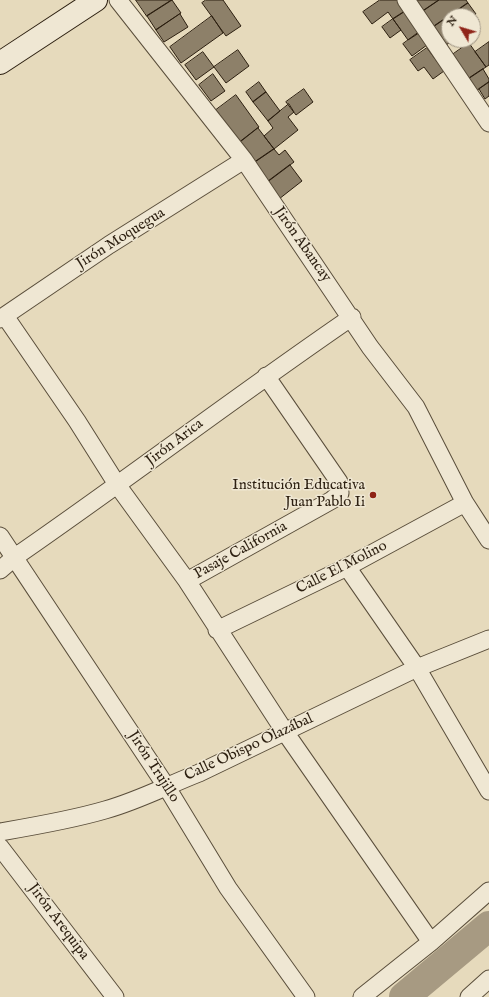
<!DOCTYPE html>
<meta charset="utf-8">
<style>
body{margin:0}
#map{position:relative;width:489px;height:997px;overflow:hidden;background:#e6dabc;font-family:"IM FELL English",serif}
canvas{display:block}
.north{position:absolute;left:441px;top:8px;width:40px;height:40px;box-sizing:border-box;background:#efe7d3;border:1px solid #a19785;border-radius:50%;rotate:308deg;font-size:11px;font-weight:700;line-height:16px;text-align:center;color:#2c1f10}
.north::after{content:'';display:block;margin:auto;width:14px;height:18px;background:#8f2418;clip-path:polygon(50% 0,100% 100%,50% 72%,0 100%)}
</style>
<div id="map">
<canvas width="489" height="997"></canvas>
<div class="north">N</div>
</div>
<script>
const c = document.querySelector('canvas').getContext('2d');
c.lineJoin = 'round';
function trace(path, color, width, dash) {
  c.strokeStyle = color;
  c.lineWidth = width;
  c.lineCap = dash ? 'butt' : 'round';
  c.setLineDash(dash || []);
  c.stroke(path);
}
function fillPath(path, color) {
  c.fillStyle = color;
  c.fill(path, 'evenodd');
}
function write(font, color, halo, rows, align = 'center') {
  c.font = font + ' "IM FELL English",serif';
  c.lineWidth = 3;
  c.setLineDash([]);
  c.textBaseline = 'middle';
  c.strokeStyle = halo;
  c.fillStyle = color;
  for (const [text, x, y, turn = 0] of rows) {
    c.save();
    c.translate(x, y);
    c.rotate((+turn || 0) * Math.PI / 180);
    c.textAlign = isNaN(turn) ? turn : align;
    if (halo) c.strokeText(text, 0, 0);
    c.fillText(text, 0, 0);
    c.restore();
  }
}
trace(new Path2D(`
 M404,997L489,926`), '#a79a82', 30);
const building = new Path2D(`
 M136,0H172L147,16Z
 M172,0L181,13L156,30L147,16Z
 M206,0H223L241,26L226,36L202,3Z
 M380,0H400L407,10L393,19L388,12L372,24L363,12Z
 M416,0H439L423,11Z
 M439,0H466L468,3L433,27L423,11Z
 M468,3L476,14L472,16H449V40H454L446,45L433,27Z
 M407,10L422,31L408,40L393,19Z
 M180,14L188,27L164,42L156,30Z
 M212,16L223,33L181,63L170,47Z
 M393,19L401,30L390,38L382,27Z
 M418,33L427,45L412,56L403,44Z
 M489,42V65L486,67L475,52Z
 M469,43L486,67L468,79L452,55Z
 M427,48L444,71L433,79L424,67L418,71L410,60Z
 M238,50L249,66L226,83L214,67Z
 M203,52L214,67L196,80L185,65Z
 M483,69L489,79V82L476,91L468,79Z
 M213,74L225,91L211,101L199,85Z
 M259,82L266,92L253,102L246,92Z
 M489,82V96L485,99L479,89Z
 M304,89L313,102L296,115L286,102Z
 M266,92L280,111L268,121L253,102Z
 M236,95L259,127L240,142L216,110Z
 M289,104L294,112L288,117L298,130L274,149L264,136L273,128L268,121Z
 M258,128L274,149L255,162L240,142Z
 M274,149L279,155L285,150L294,162L266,183L258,171L260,169L255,162Z
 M290,165L302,181L279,199L266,183Z`);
fillPath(building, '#8d8069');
trace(building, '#2c1f10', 1);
const minor = new Path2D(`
 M118,0L244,160L370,347L416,407L465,503L489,540
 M406,0L489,123
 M5,316L77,421L118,486L187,581L285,732L431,942
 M0,319L109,245L244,160
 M0,536L166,786L228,888L306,997
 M347,567L417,668L489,791
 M0,570L15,557C128,479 238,395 352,317
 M187,581L332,500L340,493L339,482L266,376
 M217,630L347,567L465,503
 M0,832C35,826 71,820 105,810C138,801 168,785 199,773L417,668L489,639
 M0,847L115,997
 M362,997L431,942L489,891
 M469,997L489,979`);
const secondary = new Path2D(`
 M0,63L96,0`);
trace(minor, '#5a4e3b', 19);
trace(secondary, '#2c1f10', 24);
trace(minor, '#efe7d3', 17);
trace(secondary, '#efe7d3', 22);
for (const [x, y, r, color] of [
 [373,495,4,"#8f2418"]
]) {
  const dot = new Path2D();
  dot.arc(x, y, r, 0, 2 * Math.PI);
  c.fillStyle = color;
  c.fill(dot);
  trace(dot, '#efe7d3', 1.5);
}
write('15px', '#2c1f10', '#efe7d3', [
 ["Jirón Moquegua",121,239,-32],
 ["Jirón Abancay",302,245,55],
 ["Jirón Arica",175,443,-37],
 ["Pasaje California",241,551,-29],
 ["Calle El Molino",342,568,-27],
 ["Calle Obispo Olazábal",249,748,-25],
 ["Jirón Trujillo",153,767,57],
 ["Jirón Arequipa",58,922,53]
]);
write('15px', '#2c1f10', '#efe7d3', [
 ["Institución Educativa",365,486],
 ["Juan Pablo Ii",365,503]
], 'right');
</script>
